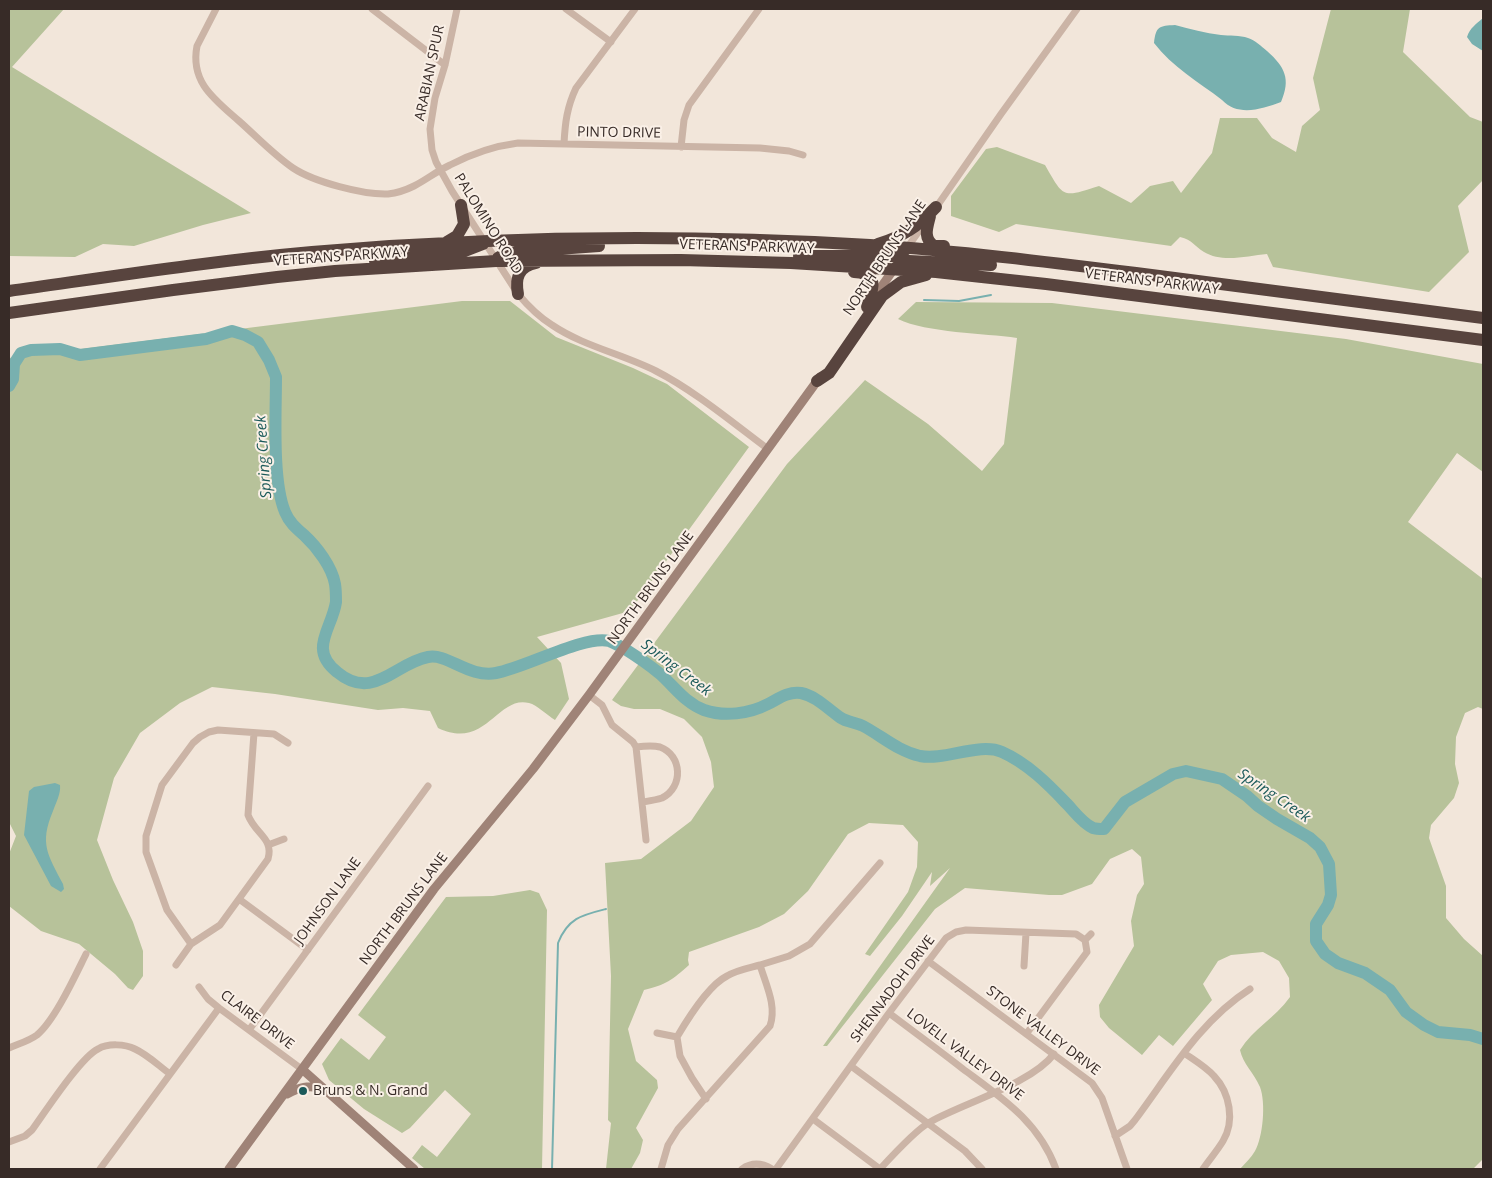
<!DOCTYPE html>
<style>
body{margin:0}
#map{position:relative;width:1492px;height:1178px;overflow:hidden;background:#f2e6da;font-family:"Open Sans",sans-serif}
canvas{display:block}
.frame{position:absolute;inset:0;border:10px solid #372b27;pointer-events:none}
</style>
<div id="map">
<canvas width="1492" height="1178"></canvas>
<div class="frame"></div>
</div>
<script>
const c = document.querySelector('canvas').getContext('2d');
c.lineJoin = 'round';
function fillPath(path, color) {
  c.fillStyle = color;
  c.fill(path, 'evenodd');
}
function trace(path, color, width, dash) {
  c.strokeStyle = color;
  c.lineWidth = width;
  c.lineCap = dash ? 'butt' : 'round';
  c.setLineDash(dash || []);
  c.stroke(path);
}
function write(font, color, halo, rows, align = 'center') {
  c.font = font + ' "Open Sans",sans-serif';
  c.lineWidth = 4;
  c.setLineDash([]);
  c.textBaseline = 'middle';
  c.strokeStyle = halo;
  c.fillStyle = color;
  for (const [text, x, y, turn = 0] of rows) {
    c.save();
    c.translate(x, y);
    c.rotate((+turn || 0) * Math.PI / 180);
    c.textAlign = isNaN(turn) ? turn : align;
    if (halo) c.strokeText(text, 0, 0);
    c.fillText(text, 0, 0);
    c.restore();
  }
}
fillPath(new Path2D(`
 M9,9H64L12,67L251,213L203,225L134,246L103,244L75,257L9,256Z
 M1331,9H1410L1403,52L1470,117L1483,122V180L1458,206L1469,252L1429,292L1273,267L1267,254C1247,256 1222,263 1204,252C1194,246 1193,240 1180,237L1171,246L1016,224L999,232L951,216V196L986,149L997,147L1045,165C1064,198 1062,198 1099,186L1131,203L1150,186L1173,181L1181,193L1212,153L1220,118H1257L1272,138L1296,152L1302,126L1320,110L1313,78Z
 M462,301H510L556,337L633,368L667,384L749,447L630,611L537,637L561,663L569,699L555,720C547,715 537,705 529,703C497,695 486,751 438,728L430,711L403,708L378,710L275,694L212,687L180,703L140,733L114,778L97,840L113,880L133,922L143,951V976L133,990L128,988L115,974L79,944L41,931L9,906V854L16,836L9,822V358Z
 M916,302L1052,303L1346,339L1483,364V472L1457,453L1408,522L1483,579V709L1478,707L1465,713L1456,737L1455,764L1459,783L1454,798L1431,825L1429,838L1446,886V918L1464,939L1483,956V1159L1473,1169H1240C1245,1163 1251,1158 1255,1151C1263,1137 1266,1103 1260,1087C1254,1073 1243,1064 1240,1050C1253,1029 1275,1018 1290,997L1289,978L1279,961L1263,952L1231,955L1218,961L1203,984L1212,1000L1173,1046L1159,1035L1142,1055L1109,1028L1100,1017L1099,1005L1134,946L1131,921L1137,895L1144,884L1141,857L1132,849L1110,859L1092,884L1062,895H1049L965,888L935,909L827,1046H823L950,868L930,886L932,872L902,916L870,956L865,954L908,892L917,867L918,842L903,825L869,823L848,834L808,891L784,914L759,927L689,952L688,960L689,965C672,980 666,985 644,990L628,1029L636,1061L657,1080L658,1088L636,1128L643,1140L640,1153L631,1169H606L611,1123L608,1120L611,976L605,863L641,859L691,821L714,787L711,762L702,737L684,719L660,709H634L621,706L612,700L787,464L865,380L928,424L982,471L1004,444L1017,338C984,333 927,333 898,319Z
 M530,890L539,893L547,910L542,1169H425L412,1158L422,1145L437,1157L471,1114L445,1090L410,1128L402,1133L364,1109L329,1080L322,1064L341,1038L369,1060L386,1037L358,1015L446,897L493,896Z`), '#b7c29a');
fillPath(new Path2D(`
 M1483,18V51L1472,44L1467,37C1470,28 1476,24 1483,18Z
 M1175,25C1190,29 1205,33 1221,35C1229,36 1240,35 1248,38C1255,40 1261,46 1267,51C1285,67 1291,79 1281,102C1262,109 1238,117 1222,100C1199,82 1172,67 1154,43C1156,26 1159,26 1175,25Z
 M55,783L60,785C61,794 56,802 53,811C39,844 48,855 63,884L64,889L61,892L51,886L24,835L29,791L34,787Z`), '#78b0af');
trace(new Path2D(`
 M924,300L959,301L991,295
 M552,1169L558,943C568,918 582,915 606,909`), '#78b0af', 2);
trace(new Path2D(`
 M9,386L13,379L14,364L21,353L31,350L60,349L80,355L206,339L232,331L245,335L258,342L269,360L276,377C276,413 272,481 285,512C289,522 296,528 304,535C317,547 332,567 335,584C336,590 336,597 336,602C332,629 308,649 337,672C373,702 395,663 428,657C448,653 468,678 496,673C525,668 584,635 609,641C614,642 620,647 625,649C636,656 648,664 659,673C674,686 685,703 704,710C724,717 749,714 768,704C778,699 788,691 801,693C816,696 828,709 841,718C847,722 855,722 863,726C882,736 898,751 920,756C945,761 979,742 1002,752C1027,763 1048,784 1066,803C1074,811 1082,823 1093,828C1096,829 1100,829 1104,829L1125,802L1173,774L1186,771L1222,779L1247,796L1258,806L1277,819L1310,838L1320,847L1329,864L1331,895L1328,905L1316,924V941L1325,954L1338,963L1365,973L1390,990L1406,1012L1424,1025L1438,1032L1470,1035L1483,1039`), '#78b0af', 12);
trace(new Path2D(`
 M216,9L197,46C190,82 214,99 239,121C256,136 274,155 293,168C314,182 364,195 388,194C397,193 406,190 414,186C426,180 437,171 450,165C471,154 495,146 518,143L760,148L789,151L803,155
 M372,9L445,65
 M457,9L445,65L435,98L430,129L432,150L436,162L452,191L518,294C528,306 539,317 552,325C583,346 622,354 656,371C695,391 733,423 768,449
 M566,9L611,42
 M564,144C565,123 567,107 576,88L635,9
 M681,147L684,120L689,105L759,9
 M935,209L1001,114L1077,9
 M907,248L924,224
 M589,695L602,705L612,725L633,742L636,747L646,840
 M636,747C644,746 652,745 660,747C682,755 684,787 662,798C656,800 649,801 643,802
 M268,845L284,839
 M239,899L308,950
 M1085,940L1091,934
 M191,944L167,910L146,852V836L162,785L193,743L200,737L209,732L218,730L274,734L288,743
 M928,961L1092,1083L1102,1098L1127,1169
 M176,965L191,944L220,925L268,859C274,838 255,834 248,815L254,733
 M1024,966L1026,933
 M199,987L208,999L219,1008L303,1070
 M889,1013C914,1032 939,1050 963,1069C1002,1098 1039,1122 1056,1169
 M249,1030L428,786
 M657,1033L677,1037
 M1027,1033L1087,952L1085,940
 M9,1048C18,1044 29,1041 37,1035C55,1020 75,976 86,954
 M1184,1053C1194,1060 1206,1067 1214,1076C1230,1093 1235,1121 1223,1141C1217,1151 1209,1160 1203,1169
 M851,1066L965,1151L982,1169
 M706,1099L692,1078L680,1056L677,1037C687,1020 709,985 727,976C737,970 749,968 760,965
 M813,1119L880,1169
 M1115,1136L1130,1126L1135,1120C1170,1073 1200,1021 1250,989
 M9,1142L25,1136L32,1130C45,1112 81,1057 98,1049C108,1043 125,1044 135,1049C148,1055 159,1066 170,1074
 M100,1169L219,1008
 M661,1169L668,1145L678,1129L770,1026C777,1006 766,985 760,965L789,956L810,944L880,863
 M742,1169C752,1162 762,1163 772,1169
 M776,1169L889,1013L946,938L956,932L966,930L1076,934L1085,940
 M880,1169C891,1157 917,1129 930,1122C964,1103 1031,1084 1054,1054`), '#cbb4a6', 7);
trace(new Path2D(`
 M872,300L896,266
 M303,1070L414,1169
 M287,1094C298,1088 309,1084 322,1089
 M229,1169L434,889L533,769L589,695L820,377`), '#9f8377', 9);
trace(new Path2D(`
 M930,216C927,228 923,238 934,246H944
 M447,242L457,236L464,224L461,205
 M878,244C904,236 917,227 936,207
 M799,256H895L905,250
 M498,258L503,255L516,252L599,246
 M375,261L465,251L483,244
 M895,268L909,261L991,265
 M854,272C880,273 873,290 867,307
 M9,291C109,277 210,261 312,252C497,236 684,234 870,245C959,251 1048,262 1136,273C1252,288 1368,303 1483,318
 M518,294C515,278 518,267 536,263
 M9,313L173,290L277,277L335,271L496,261L681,260L791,263L936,272L1046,284L1483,340
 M817,381L829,373L882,296L901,282L926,275`), '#58443e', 12);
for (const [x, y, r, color] of [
 [303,1091,5,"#1b5a5a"]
]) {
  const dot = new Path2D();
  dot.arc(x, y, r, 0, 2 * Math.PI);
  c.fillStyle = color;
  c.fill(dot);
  trace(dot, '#faf0e7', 2);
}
write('14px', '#372b27', '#faf0e7', [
 ["ARABIAN SPUR",430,73,-78],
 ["PINTO DRIVE",619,133,1],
 ["PALOMINO ROAD",488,224,58],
 ["VETERANS PARKWAY",747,247,2],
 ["VETERANS PARKWAY",341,257,-4],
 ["NORTH BRUNS LANE",885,258,-56],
 ["VETERANS PARKWAY",1152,282,7],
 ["NORTH BRUNS LANE",651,588,-54],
 ["JOHNSON LANE",328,901,-54],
 ["NORTH BRUNS LANE",404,909,-53],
 ["SHENNADOH DRIVE",893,989,-53],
 ["CLAIRE DRIVE",257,1020,37],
 ["STONE VALLEY DRIVE",1043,1031,37],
 ["LOVELL VALLEY DRIVE",965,1055,37]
]);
write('14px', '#372b27', '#faf0e7', [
 ["Bruns & N. Grand",313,1091]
], 'left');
write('italic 15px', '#1b5a5a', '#faf0e7', [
 ["Spring Creek",264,457,-94],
 ["Spring Creek",676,668,37],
 ["Spring Creek",1274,796,34]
]);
</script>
